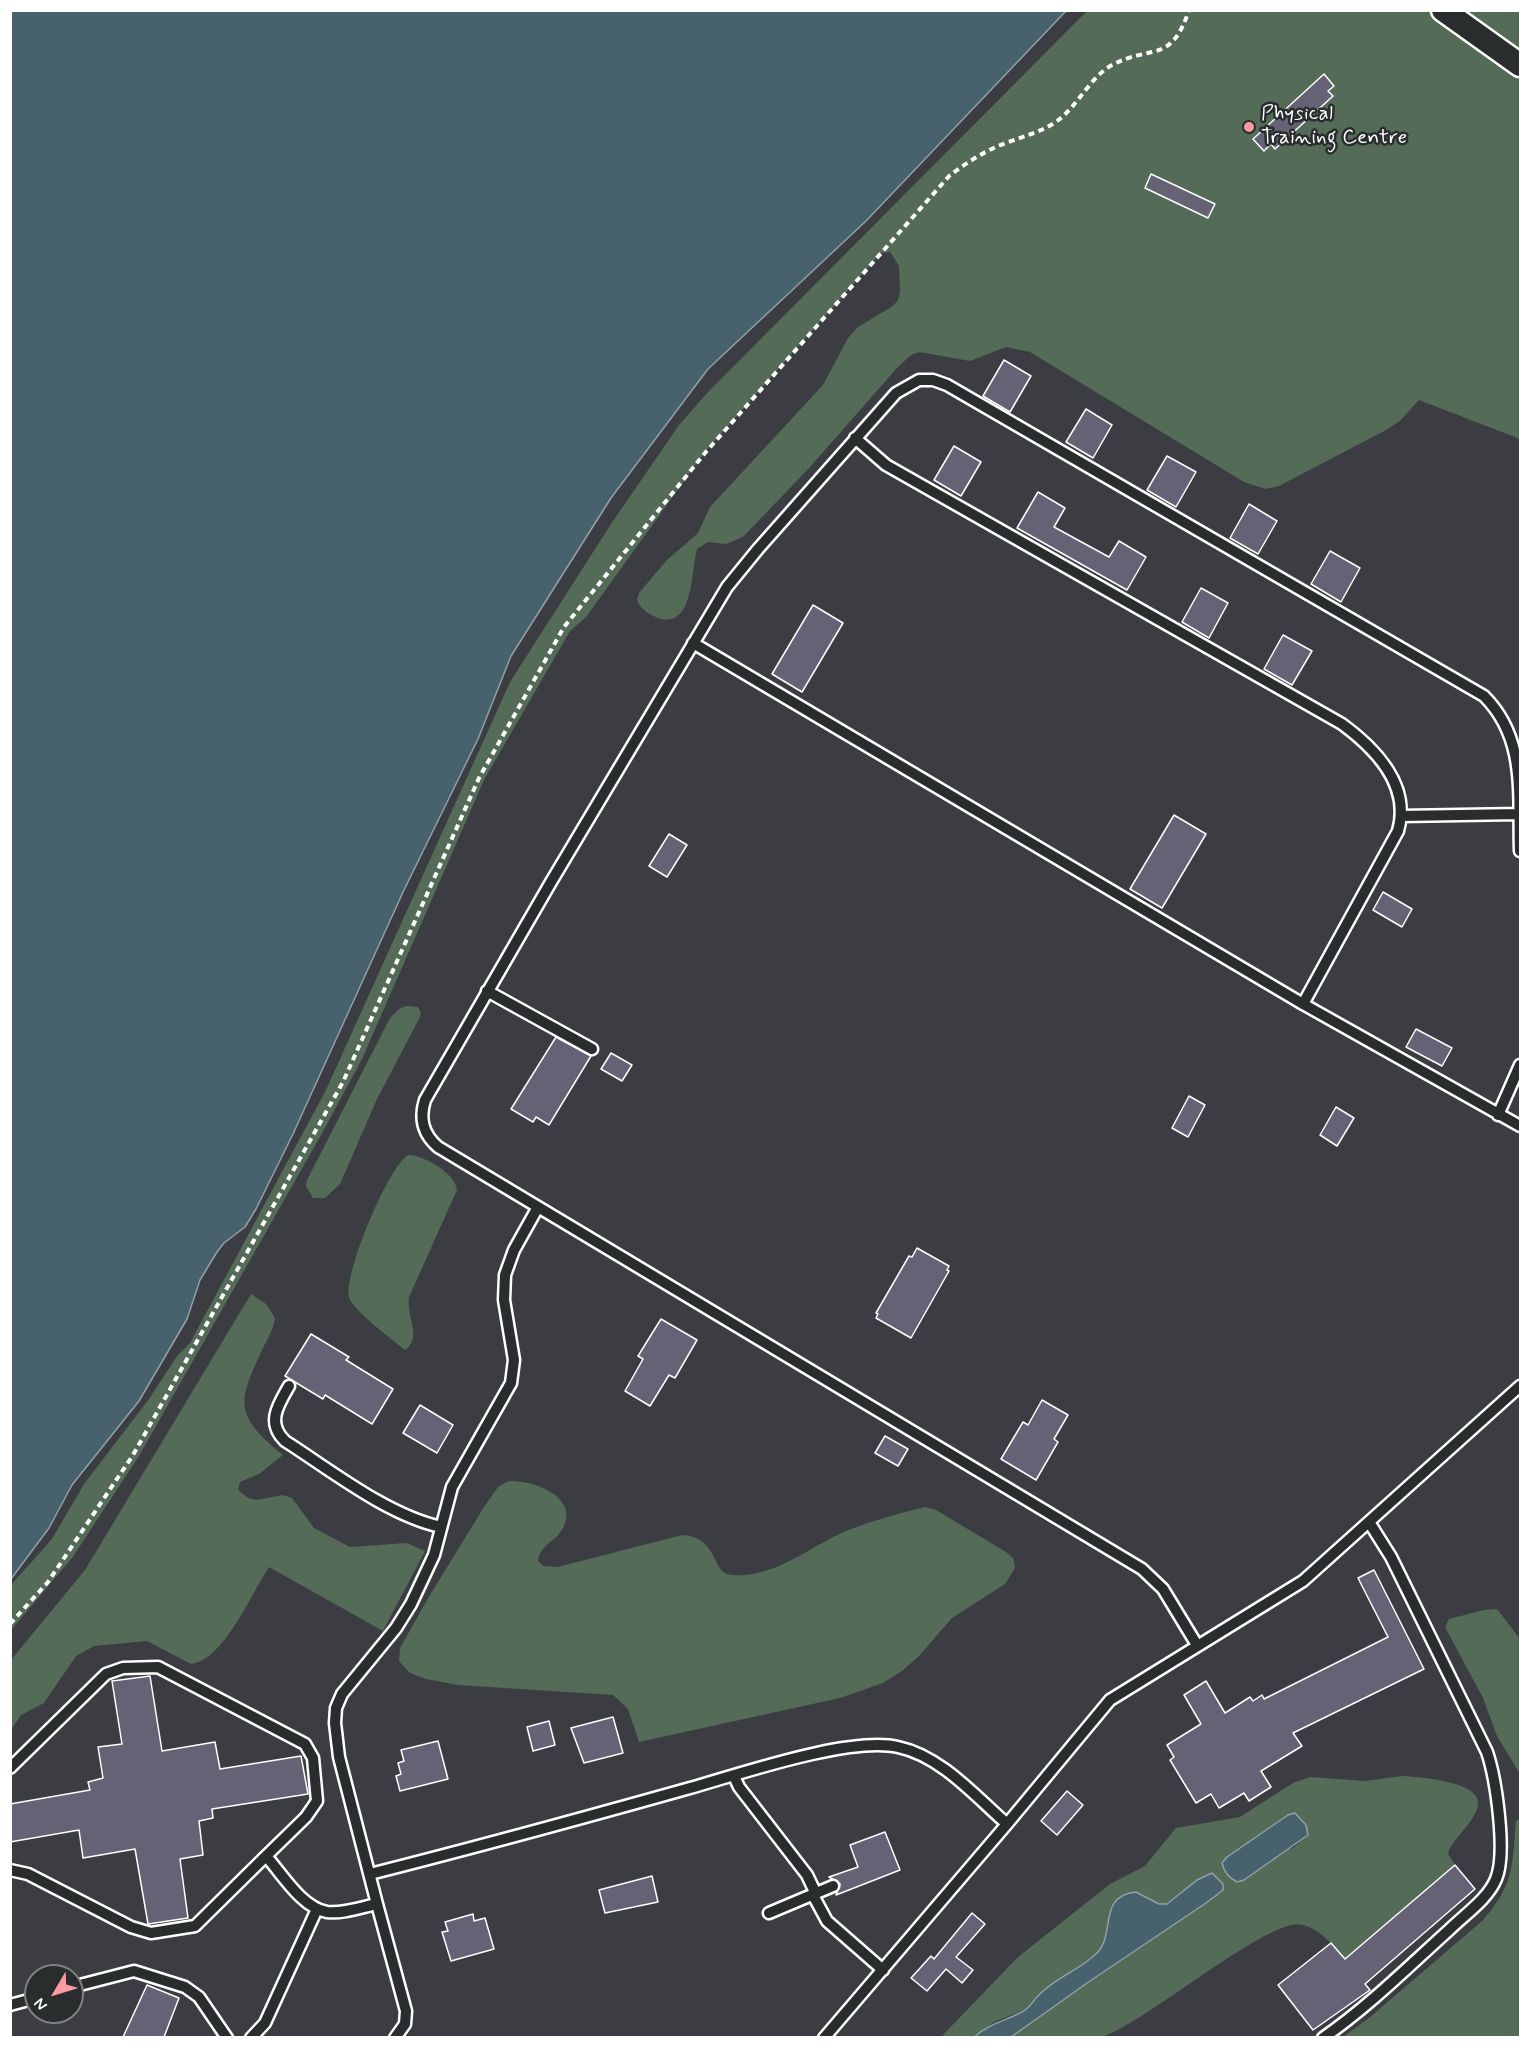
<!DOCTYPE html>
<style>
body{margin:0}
#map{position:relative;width:1531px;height:2048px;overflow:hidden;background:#3b3d43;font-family:Mynerve,sans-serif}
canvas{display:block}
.frame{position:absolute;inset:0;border:12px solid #fff;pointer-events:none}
.north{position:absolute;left:24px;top:1964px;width:60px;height:60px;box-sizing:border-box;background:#2a2d2e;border:2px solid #7f8182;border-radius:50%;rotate:232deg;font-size:16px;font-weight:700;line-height:24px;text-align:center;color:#fff}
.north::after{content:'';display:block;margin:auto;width:21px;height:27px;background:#ff9aa2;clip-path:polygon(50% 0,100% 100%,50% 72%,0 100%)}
</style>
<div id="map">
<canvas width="1531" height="2048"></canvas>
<div class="frame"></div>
<div class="north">N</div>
</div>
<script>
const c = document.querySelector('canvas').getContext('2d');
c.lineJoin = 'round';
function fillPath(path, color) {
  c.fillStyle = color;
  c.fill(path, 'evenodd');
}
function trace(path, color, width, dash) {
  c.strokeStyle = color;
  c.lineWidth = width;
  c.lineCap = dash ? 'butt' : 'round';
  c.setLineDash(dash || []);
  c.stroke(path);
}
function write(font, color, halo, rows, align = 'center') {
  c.font = font + ' Mynerve,sans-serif';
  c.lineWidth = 5;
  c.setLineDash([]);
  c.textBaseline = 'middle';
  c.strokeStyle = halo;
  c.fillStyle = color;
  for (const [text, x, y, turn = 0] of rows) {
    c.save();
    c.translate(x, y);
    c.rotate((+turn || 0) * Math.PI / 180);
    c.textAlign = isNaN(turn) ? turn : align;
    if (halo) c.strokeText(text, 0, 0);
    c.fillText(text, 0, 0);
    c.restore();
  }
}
fillPath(new Path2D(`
 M1087,11H1520V439L1419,400L1401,420L1388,429L1279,486L1266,489L1244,482L1030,352L1006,347L970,361L919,352L911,355L897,368L810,467L743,537L726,544L708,542L697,549C691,567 695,630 658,618C649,614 641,610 637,600L639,593L666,561L698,533L710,507L823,385L848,338L858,327L893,306L898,300L900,292L899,266L890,252L881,253L705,452L586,617L570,631L484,780L362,1059L325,1128L139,1456L72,1558L11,1630V1585L52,1539L84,1484L149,1399L177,1356L190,1343L326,1090L510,682L611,524L679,425L708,392Z
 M406,1006L418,1007L421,1013L419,1019L377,1099L340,1184L325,1198H313L306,1186L307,1180L390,1018L399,1009Z
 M408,1155C424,1155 456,1174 457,1190L409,1297C406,1318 423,1337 405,1350C393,1340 352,1310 349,1297C344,1273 388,1167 408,1155Z
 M251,1294L266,1304L275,1318C274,1328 268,1338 263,1348C238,1402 233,1414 283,1455L259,1474L240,1482L238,1490L248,1498L257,1500L283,1495L292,1498L314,1528L350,1547L407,1543L425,1551L383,1631L269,1567C251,1594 224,1660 191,1664L147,1641L94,1646L76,1656L44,1703L21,1715L11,1730V1660L85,1570Z
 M509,1481C532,1480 580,1496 563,1528C556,1542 540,1544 538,1561L543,1566L558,1567L682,1535C719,1537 711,1573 731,1575C776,1579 812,1544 851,1529C875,1520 900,1513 925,1507L936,1510L1006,1552L1013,1558L1015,1568L1005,1584L952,1618L919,1656L902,1671L883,1683L840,1698L639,1742L628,1709L613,1695L458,1685L426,1679L410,1673L399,1661L400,1648L427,1600L484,1507L498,1487Z
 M1497,1609L1520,1639V1774L1497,1736L1483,1698L1445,1627L1449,1619L1484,1610Z
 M1402,1776C1418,1777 1482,1781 1478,1805C1475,1821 1458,1834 1450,1848L1448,1854L1455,1865L1345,1959C1334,1946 1321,1930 1303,1925C1271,1915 1146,2023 1102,2037C1088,2042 1030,2037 1011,2037L1090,1981L1206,1903L1197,1880L1167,1904H1159L1143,1895L1111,1907L1105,1940L1097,1953L1039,1994L1029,2008L994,2022L974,2037L940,2038L1018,1957L1110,1884L1145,1866L1176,1828L1240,1817L1293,1783L1310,1777L1366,1781ZM1288,1815L1308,1835L1293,1848L1222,1863L1227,1857Z
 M1520,1819V2037H1343L1369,2018L1482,1921C1514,1885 1512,1867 1516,1821Z`), '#546b58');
const water = new Path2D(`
 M11,10L1066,11L866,221L708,369L611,498L511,656L478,739L404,890L293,1134L256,1209L245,1227L224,1243L217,1252L200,1280L187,1319L139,1401L72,1485L49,1528L11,1579Z
 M1295,1813L1306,1825L1308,1835L1244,1880L1237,1882C1229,1878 1224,1872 1222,1863L1227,1857L1288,1815Z
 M1212,1873L1223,1884V1890L1206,1903L1090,1981L1011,2037H974C989,2024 1004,2021 1022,2012C1030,2008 1032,2002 1038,1996C1054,1978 1080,1970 1097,1953C1116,1934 1097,1896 1136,1892L1159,1904H1167L1197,1880Z`);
fillPath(water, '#48626d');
trace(water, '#91a1a7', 1.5);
const building = new Path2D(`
 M1324,74L1334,86L1328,91L1333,96L1275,149L1271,144L1264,151L1253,139Z
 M1151,174L1215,204L1208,218L1145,188Z
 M1004,360L1031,376L1010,412L983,396Z
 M1086,409L1112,425L1093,458L1066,442Z
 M954,446L981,462L961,496L934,480Z
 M1167,456L1196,472L1176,507L1147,490Z
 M1038,492L1065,508L1054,527L1109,557L1119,541L1146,557L1127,590L1017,528Z
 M1249,504L1277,521L1258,554L1230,538Z
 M1330,551L1360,568L1341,602L1311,584Z
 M1201,588L1228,603L1209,638L1182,622Z
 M813,605L843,623L802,692L772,674Z
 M1283,635L1312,651L1292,685L1264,669Z
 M1174,815L1206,834L1162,908L1130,889Z
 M669,834L687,845L667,877L649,866Z
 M1383,892L1412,909L1402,927L1373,910Z
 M1416,1029L1452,1048L1442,1066L1406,1047Z
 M556,1037L591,1056L549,1125L536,1117L533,1122L511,1109Z
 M611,1053L632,1065L622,1081L601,1069Z
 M1189,1096L1205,1105L1188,1137L1172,1128Z
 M1336,1107L1354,1118L1337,1146L1320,1135Z
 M917,1248L949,1266L947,1270L949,1271L911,1338L876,1318L878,1314L876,1313L909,1256L912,1257Z
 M661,1319L697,1340L675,1378L669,1375L650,1406L625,1391L643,1359L638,1356Z
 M311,1334L349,1357L346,1360L393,1389L372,1424L325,1395L323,1399L285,1376Z
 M1042,1400L1068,1415L1054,1439L1058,1442L1036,1480L1001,1459L1023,1422L1028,1425Z
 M420,1405L453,1425L437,1453L403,1433Z
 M885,1436L908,1449L898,1466L875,1453Z
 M1374,1570L1424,1669L1293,1733L1302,1746L1261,1771L1271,1787L1249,1801L1244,1793L1219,1808L1211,1794L1196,1803L1170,1760L1174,1757L1167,1745L1201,1724L1184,1695L1206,1681L1225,1713L1250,1697L1253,1701L1262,1695L1264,1699L1388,1637L1358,1578Z
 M150,1676L162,1751L215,1742L220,1769L301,1756L308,1794L212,1809L213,1818L199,1821L203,1855L180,1859L188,1918L148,1924L135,1849L83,1858L79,1830L10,1842V1804L90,1790L88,1782L103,1778L98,1747L122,1744L112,1681Z
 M613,1717L623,1753L584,1763L571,1728Z
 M549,1721L555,1745L533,1751L527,1727Z
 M438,1741L448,1779L400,1791L396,1776L401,1774L398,1763L404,1761L401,1750Z
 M1067,1791L1083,1805L1057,1835L1041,1821Z
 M885,1832L900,1870L836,1895L840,1884L829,1877L858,1867L850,1845Z
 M1455,1865L1475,1889L1365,1984L1370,1990L1313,2030L1278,1985L1331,1943L1345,1959Z
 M652,1876L658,1902L605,1913L599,1890Z
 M972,1913L985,1924L956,1957L973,1970L962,1983L946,1969L927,1991L911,1978L931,1956L934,1959Z
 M473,1914L474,1921L485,1918L494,1949L451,1961L442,1932L448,1931L445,1922Z
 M147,1985L179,1998L164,2037H123Z`);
fillPath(building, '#646274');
trace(building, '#fff', 1.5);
const service = new Path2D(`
 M855,438L886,465L1342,724C1376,749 1411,786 1398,831L1303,1004
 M693,643L1303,1004L1520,1126
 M1401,816L1519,814
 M487,991L592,1049
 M1498,1115L1520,1065
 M289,1386C278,1405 266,1423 285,1441C332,1471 387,1515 441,1527
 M1197,1645L1163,1589L1142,1569L438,1147C423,1134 419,1119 425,1100L551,882L727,587L758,549L896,393L919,380H933L947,385L1484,696C1527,739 1518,795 1520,851
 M10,1768L106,1674L123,1668L158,1667L305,1744L313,1758L317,1801L306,1817L266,1856C282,1874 302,1908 327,1912C343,1914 362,1907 377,1904L339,1757L335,1723L336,1708L342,1694L396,1628L411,1604L434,1555L452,1487L511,1383L514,1360L504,1300L505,1275L514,1250L538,1207
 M734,1776L739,1787L807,1875L816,1894
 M10,1870L28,1874L131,1927L151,1933L195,1926L266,1856
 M370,1874C477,1847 583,1818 690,1788C740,1774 850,1736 898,1747C941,1756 975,1796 1007,1824
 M813,1895L827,1921L883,1970
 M377,1904L406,2011L405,2024L395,2038
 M769,1913L833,1886
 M72,1987L134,1971L185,1987L199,1997L227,2038
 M10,2005L36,1998
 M251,2038L265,2023L317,1909
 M824,2038L1007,1824L1110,1700L1303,1581L1520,1386
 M1323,2038C1369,2006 1408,1967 1449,1930C1464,1915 1488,1899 1496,1879C1507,1853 1496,1779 1487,1752L1391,1557L1369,1522`);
const minor = new Path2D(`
 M1443,10L1520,65`);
trace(service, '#fff', 15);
trace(minor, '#fff', 27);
trace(new Path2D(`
 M10,1624L48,1582L133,1455L343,1082L479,778L564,627L705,453L950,175C968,162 986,150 1006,143C1024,136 1042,132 1057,121C1078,106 1090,77 1112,65C1151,44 1171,65 1189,10`), '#fff', 4, [6, 4.5]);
trace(service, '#2a2d2e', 10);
trace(minor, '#2a2d2e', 22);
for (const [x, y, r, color] of [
 [1249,127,6,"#ff9aa2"]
]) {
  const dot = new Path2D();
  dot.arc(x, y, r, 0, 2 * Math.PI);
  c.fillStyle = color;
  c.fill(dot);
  trace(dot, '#2a2d2e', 2);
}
write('21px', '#fff', '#2a2d2e', [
 ["Physical",1261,115],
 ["Training Centre",1261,139]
], 'left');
</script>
